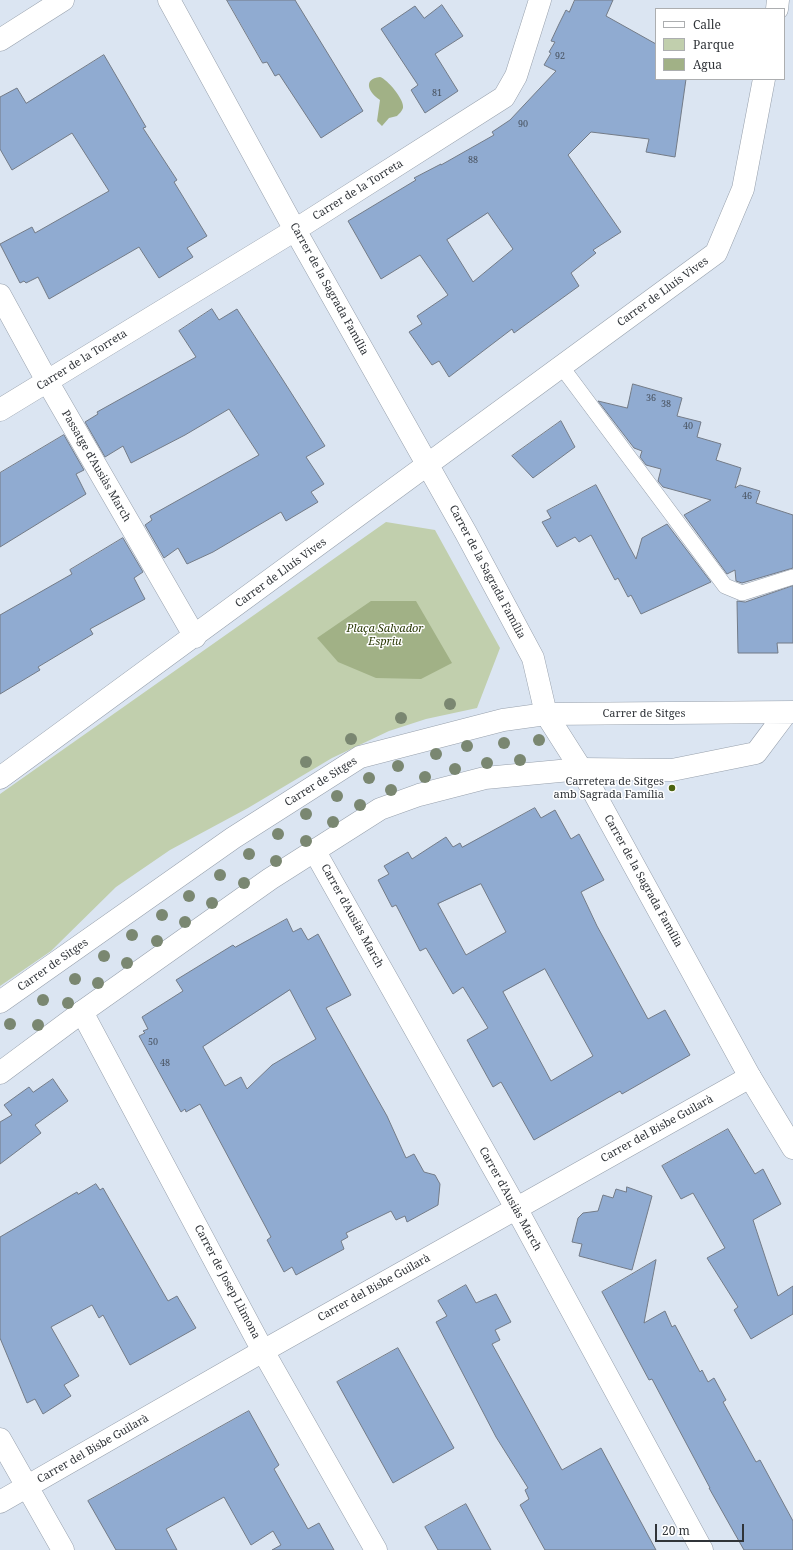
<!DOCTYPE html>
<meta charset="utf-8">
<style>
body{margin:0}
#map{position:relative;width:793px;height:1550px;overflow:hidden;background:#dbe5f2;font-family:"Noto Serif",serif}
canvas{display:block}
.legend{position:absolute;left:655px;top:8px;width:130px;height:72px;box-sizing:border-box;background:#fff;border:1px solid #acaeb0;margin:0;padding:5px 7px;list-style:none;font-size:12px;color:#303439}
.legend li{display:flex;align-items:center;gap:8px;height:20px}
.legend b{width:20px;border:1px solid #acaeb0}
.scale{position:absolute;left:655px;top:1524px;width:89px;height:18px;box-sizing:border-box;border:2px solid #303439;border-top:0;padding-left:5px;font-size:12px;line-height:14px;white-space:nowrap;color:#303439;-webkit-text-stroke:3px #fff;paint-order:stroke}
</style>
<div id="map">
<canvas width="793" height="1550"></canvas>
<ul class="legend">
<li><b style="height:5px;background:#fff"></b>Calle</li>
<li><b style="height:11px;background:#c1cfad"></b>Parque</li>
<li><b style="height:11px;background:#a1b186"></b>Agua</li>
</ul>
<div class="scale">20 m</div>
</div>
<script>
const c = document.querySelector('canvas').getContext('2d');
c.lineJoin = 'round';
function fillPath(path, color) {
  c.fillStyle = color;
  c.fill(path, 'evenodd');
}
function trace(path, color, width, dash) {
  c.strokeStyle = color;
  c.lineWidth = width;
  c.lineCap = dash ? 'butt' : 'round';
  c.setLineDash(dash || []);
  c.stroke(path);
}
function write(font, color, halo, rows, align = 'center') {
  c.font = font + ' "Noto Serif",serif';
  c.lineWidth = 3;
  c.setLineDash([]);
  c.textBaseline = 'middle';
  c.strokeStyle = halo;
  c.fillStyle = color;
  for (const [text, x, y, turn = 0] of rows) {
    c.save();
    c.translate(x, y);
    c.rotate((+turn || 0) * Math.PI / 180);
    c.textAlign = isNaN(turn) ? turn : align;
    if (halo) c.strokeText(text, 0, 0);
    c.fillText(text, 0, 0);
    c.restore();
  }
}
fillPath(new Path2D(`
 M386,522L435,530L500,648L477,708L426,719L389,731L332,758L248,808L170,850L116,887L51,951L0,986V794Z`), '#c1cfad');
fillPath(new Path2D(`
 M380,77C387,79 405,100 403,108C402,111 399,114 397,116L389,118L382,126L377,121L380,100C369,93 362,79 380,77Z
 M371,601H416L452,663L421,679L376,678L338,662L317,638Z`), '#a1b186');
const building = new Path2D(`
 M227,0H295L363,111L321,138L279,74L275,76L267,62L263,63Z
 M575,0H613L606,16L656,44V79H686L675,157L646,152L649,139L591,132L568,155L621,232L593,250L596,253L571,273L579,286L514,333L512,329L449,377L439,361L432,365L409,332L422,324L417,316L448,295L420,255L381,279L348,221L416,180L414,178L441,164V165L494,135L492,132L510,120L556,71L544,65L551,53L549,52L555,42L551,41L559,24L566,10L569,12ZM488,213L513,249L473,282L447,240Z
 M442,5L463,36L435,54L458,91L425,113L411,90L418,85L381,29L415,6L424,18Z
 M104,55L146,127L143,128L177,180L174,182L207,236L187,248L193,257L159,278L139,247L49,299L38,277L26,283L24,281L20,283L0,244L32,227L35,233L109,191L72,133L12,170L0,149V97L17,88L26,103Z
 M212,309L219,320L237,309L283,380L325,446L306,457L324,484L311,492L318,502L286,521L281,512L213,552L187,564L178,548L164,558L145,525L152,520L150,516L259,455L229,409L185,435L131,463L123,446L105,457L85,422L98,414L97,412L196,357L179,331Z
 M633,384L682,398L677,416L701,422L697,437L721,444L716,460L741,468L735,488L740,485L760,491L756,503L793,515V568L742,583L736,581L735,570L727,574L684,515L711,500L663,487L658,481L661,469L646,465L640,457L642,451L634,448L598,401L627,408Z
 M561,421L575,447L533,478L512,456Z
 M64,435L84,470L76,474L86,494L0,547V473Z
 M596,485L636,559L642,538L667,524L711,582L641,614L631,595L628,597L618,578L615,580L591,535L579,542L575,537L557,547L542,522L551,518L547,511Z
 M123,538L143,572L134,578L145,599L90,629L93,634L38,667L40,670L0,694V615L72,574L70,570Z
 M793,586V643H777L778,653H738L737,601L745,602Z
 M535,808L541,818L555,810L571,839L579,834L604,880L581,892L597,926L648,1019L665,1010L690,1055L622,1094L620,1091L534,1140L501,1082L493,1087L467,1040L488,1028L463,987L453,994L426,948L420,951L396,905L392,907L378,880L389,874L384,866L408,852L412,859L446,837L453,847L460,843L462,847ZM481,884L506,932L466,955L438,904ZM545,969L593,1056L551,1081L503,992Z
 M287,919L293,932L301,928L308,940L318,934L351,995L326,1008L387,1116L406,1158L414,1154L424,1172L435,1175L440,1184L438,1205L407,1222L405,1216L396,1220L391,1211L346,1233L348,1237L341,1241L344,1249L296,1275L292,1267L284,1272L267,1240L271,1237L200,1104L186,1112L185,1109L181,1112L139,1036L145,1033L143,1031L148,1029L142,1017L183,991L176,980L233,945L235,947ZM290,990L316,1039L272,1065L247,1089L241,1077L225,1086L203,1047Z
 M53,1079L68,1101L35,1125L41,1133L0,1164V1122L12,1115L4,1105L29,1087L33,1092Z
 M728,1129L755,1174L763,1169L781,1204L753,1220L778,1296L793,1286V1314L751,1339L734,1310L738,1307L707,1258L725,1248L693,1193L681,1199L662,1166Z
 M96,1184L100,1190L103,1188L168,1301L177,1296L196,1328L130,1365L103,1315L99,1318L92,1305L51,1327L79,1376L64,1385L71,1396L43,1414L35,1399L27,1403L0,1338V1237L77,1192L78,1194Z
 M627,1187L652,1196L632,1270L579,1256L582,1244L572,1242L578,1218L583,1213L598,1211L603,1195L613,1198L616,1189L626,1192Z
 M656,1260L644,1323L665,1311L672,1327L675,1325L700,1372L702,1370L708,1382L714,1378L726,1400L723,1402L756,1462L760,1460L793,1521V1550H744L709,1488H710L652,1379L649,1380L602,1292Z
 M466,1285L476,1303L496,1294L511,1322L495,1330L500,1340L492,1344L562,1470L601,1448L656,1550H545L520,1505L529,1499L525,1490L528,1488L496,1437L436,1322L447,1316L438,1301Z
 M398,1348L454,1448L393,1483L337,1382Z
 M249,1411L279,1465L274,1469L308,1529L319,1523L334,1550H272L281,1545L273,1531L251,1545L224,1497L166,1529L177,1550H116L88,1501Z
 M466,1504L491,1550H438L425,1527Z`);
fillPath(building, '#90abd1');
trace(building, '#737b87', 1);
const lane = new Path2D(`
 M561,366L725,586L742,593L793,577`);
const street = new Path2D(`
 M169,0L295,230L466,533L533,658L546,714L581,769
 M777,9L778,0
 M0,40L63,0
 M0,295L47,381L195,637
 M0,410L295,230L504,97L516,76L540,0
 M0,778L716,253L743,189L764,79
 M314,850L516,1208L702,1550
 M82,1012L263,1351L376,1550
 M0,1439L63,1550
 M0,1502L263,1351L750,1077`);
const secondary = new Path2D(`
 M581,769L750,1077L793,1148
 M0,1002L233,838L360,757L503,720L546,714L793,712
 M0,1073L82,1012L270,879L380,809L419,795L485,778L581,769L672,770L756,753L786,713`);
trace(lane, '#97a0ac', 16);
trace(street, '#97a0ac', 23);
trace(secondary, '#97a0ac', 23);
trace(lane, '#fff', 15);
trace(street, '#fff', 22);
trace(secondary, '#fff', 22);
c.fillStyle = '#7a8771';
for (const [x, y] of [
 [450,704],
 [401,718],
 [351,739],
 [539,740],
 [504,743],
 [467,746],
 [436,754],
 [520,760],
 [306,762],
 [487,763],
 [398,766],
 [455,769],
 [425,777],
 [369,778],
 [391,790],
 [337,796],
 [360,805],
 [306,814],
 [333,822],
 [278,834],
 [306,841],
 [249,854],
 [276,861],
 [220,875],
 [244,883],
 [189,896],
 [212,903],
 [162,915],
 [185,922],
 [132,935],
 [157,941],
 [104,956],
 [127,963],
 [75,979],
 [98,983],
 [43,1000],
 [68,1003],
 [10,1024],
 [38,1025]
]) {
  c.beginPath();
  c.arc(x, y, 6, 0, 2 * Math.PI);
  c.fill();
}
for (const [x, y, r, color] of [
 [672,788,4,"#4b6311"]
]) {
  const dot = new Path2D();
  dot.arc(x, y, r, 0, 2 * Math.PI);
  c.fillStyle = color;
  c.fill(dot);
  trace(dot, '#fff', 1.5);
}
write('9px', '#48525f', null, [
 ["92",560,56],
 ["81",437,93],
 ["90",523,124],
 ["88",473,160],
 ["36",651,398],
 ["38",666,404],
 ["40",688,426],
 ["46",747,496],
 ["50",153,1042],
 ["48",165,1063]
]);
write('11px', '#303439', '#fff', [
 ["Carrer de la Torreta",358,190,-32],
 ["Carrer de la Sagrada Família",329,289,61],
 ["Carrer de Lluís Vives",663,292,-36],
 ["Carrer de la Torreta",82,360,-32],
 ["Passatge d'Ausiàs March",96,466,60],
 ["Carrer de la Sagrada Família",487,572,62],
 ["Carrer de Lluís Vives",281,573,-36],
 ["Carrer de Sitges",644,714],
 ["Carrer de Sitges",321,782,-32],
 ["Carrer de la Sagrada Família",643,881,61],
 ["Carrer d'Ausiàs March",352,916,61],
 ["Carrer de Sitges",53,965,-35],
 ["Carrer del Bisbe Guilarà",657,1129,-29],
 ["Carrer d'Ausiàs March",510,1199,61],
 ["Carrer de Josep Llimona",227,1282,62],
 ["Carrer del Bisbe Guilarà",374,1288,-29],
 ["Carrer del Bisbe Guilarà",93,1449,-30]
]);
write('italic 11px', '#2b3a07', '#fff', [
 ["Plaça Salvador",385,629],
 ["Espriu",385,642]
]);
write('11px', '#303439', '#fff', [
 ["Carretera de Sitges",664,782],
 ["amb Sagrada Família",664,795]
], 'right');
</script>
